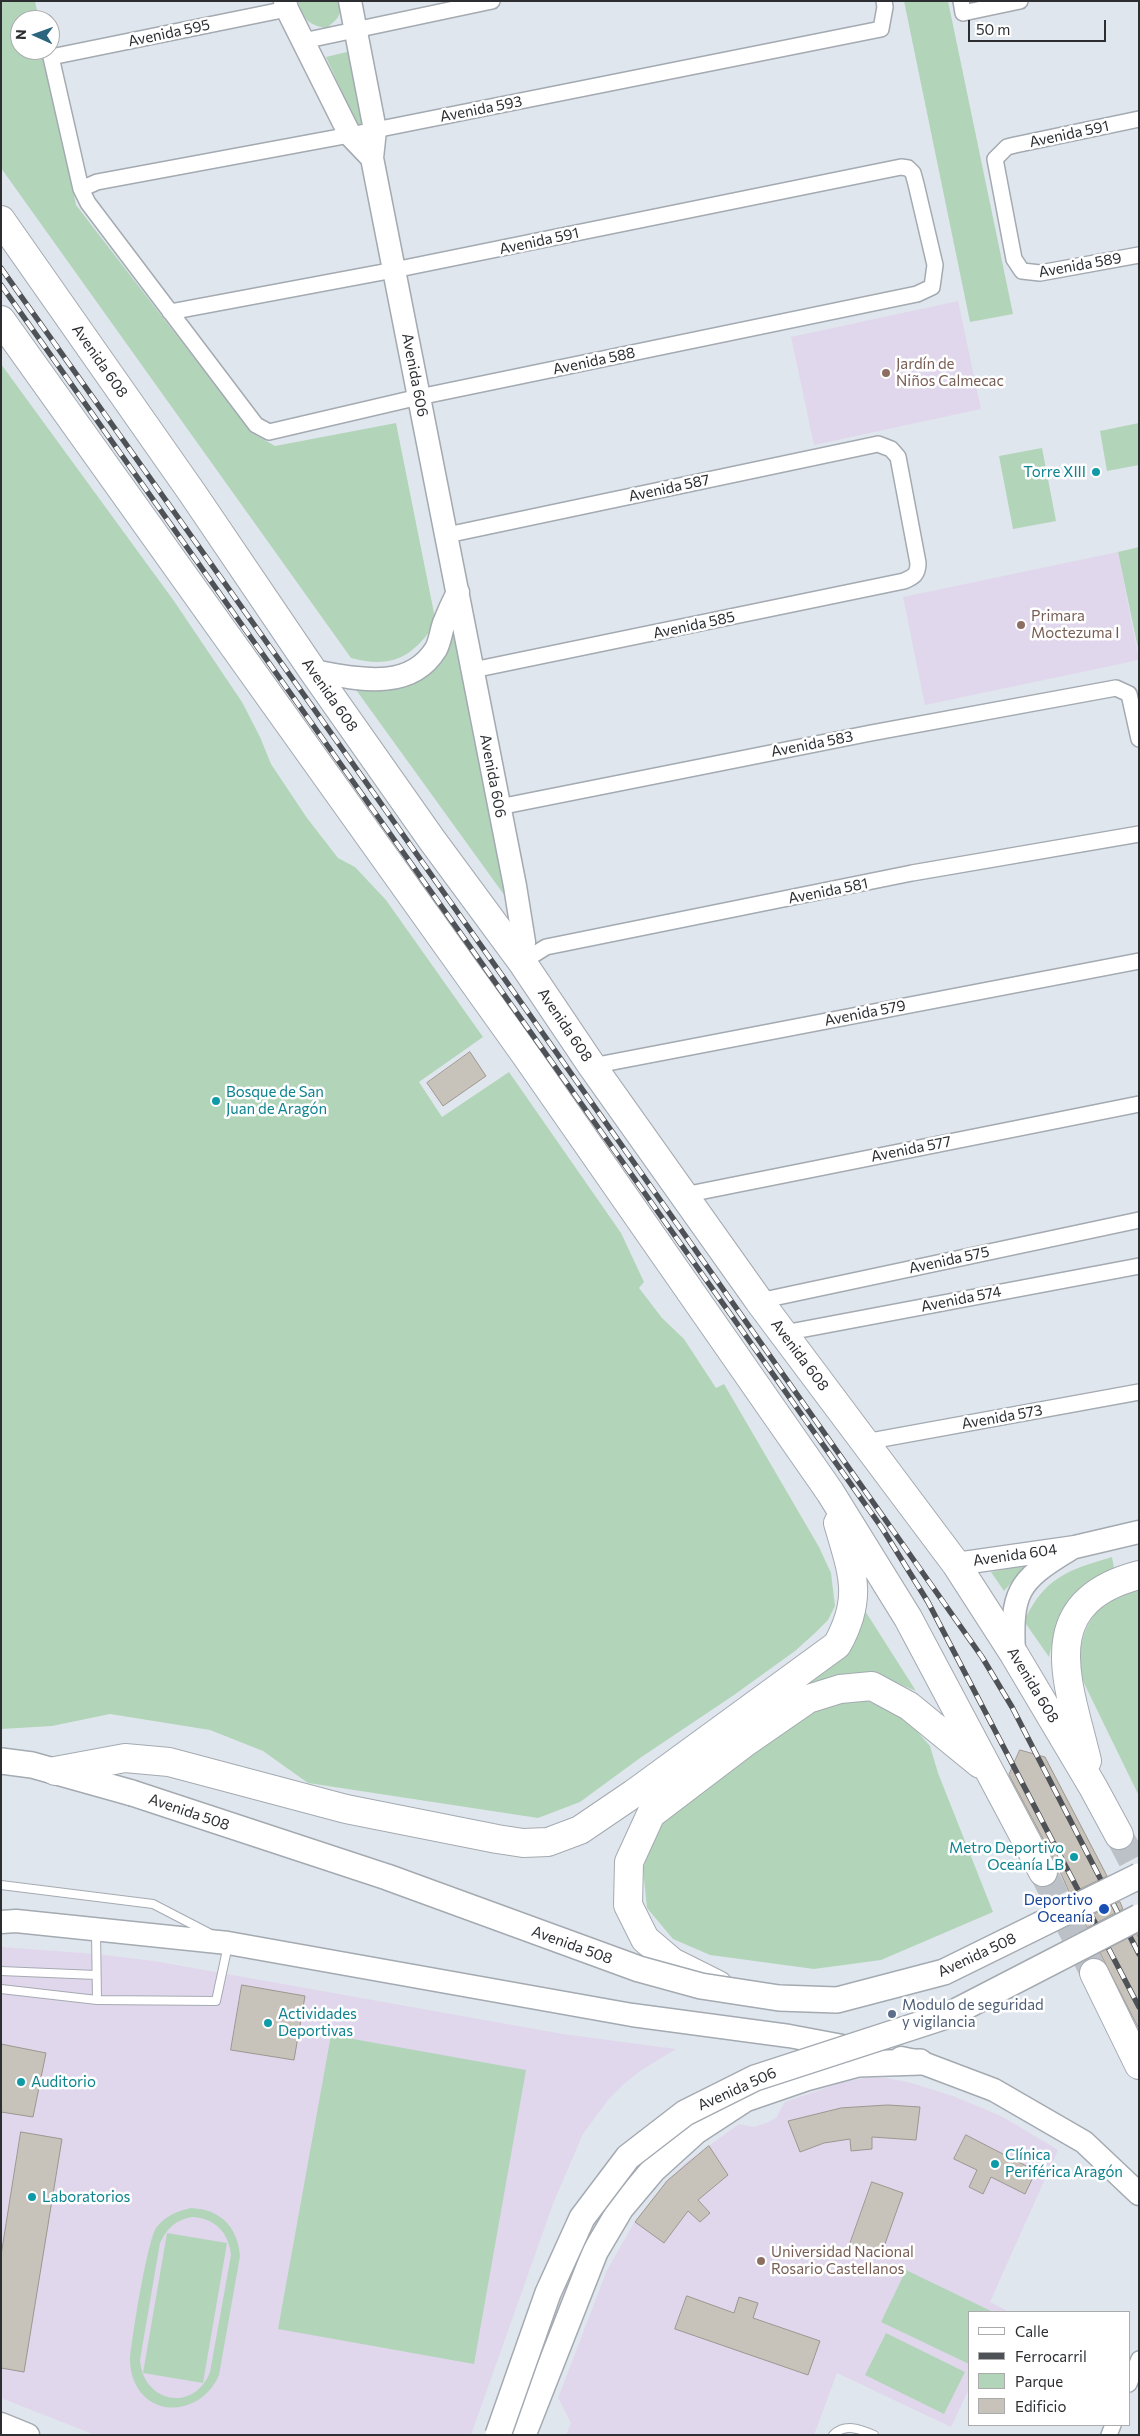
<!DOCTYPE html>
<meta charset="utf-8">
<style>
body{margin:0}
#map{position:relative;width:1140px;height:2436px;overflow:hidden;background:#e0e6ed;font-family:Commissioner,sans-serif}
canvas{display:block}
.frame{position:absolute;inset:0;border:2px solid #2c2e31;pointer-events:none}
.legend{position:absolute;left:968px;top:2311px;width:162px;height:115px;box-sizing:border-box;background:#fff;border:1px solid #ababad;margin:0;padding:6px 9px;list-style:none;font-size:15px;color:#2c2e31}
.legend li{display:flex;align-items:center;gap:10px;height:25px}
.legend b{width:25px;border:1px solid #ababad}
.north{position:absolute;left:10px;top:10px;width:50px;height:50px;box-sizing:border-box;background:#fff;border:1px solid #ababad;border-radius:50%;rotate:272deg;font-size:14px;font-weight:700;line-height:20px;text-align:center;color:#2c2e31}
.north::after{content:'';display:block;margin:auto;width:18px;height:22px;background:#2b657e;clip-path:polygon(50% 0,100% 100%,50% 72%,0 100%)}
.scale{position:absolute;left:968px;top:20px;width:138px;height:22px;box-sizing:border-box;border:2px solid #2c2e31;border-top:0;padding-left:6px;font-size:15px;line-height:18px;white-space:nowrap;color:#2c2e31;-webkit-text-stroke:4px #fff;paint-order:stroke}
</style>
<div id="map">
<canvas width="1140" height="2436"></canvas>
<div class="frame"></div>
<ul class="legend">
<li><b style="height:6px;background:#fff"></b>Calle</li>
<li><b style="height:6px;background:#4e5155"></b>Ferrocarril</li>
<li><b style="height:14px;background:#b2d5ba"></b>Parque</li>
<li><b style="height:14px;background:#c7c2ba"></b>Edificio</li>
</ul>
<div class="north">N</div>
<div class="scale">50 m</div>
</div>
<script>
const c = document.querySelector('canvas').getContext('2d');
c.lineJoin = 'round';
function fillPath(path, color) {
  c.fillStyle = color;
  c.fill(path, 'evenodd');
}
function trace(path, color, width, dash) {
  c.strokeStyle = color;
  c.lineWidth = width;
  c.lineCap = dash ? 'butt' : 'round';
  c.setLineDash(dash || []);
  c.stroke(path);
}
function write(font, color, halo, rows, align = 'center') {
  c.font = font + ' Commissioner,sans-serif';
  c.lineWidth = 5;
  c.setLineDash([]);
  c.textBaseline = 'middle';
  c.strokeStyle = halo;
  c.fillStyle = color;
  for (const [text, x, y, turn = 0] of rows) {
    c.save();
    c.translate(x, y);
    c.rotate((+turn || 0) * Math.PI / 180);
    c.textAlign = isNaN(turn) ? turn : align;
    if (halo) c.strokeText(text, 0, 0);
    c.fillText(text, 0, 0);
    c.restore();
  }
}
fillPath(new Path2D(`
 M958,301L981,409L814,445L791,337Z
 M1118,552L1139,660L925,705L903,597Z
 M1,1947L96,1954L154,1961L563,2034L676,2049L640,2071L624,2084L608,2100L583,2134L553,2204L471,2435H95L1,2398Z
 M864,2078H886L908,2082L953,2096L1003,2117L1058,2150L990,2302L1006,2310L1005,2312H969V2389L951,2427L837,2373L814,2435H566L571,2423L558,2398L607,2270L635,2221L654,2197L685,2163L739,2124L754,2127L766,2123L776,2118L785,2102L840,2083Z`), '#e0d7ec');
fillPath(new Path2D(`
 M1,1H35L39,20H20V50H45L76,205L252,433L275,446L396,423L436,623C412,657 393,669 351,658L1,168Z
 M298,1H340C343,15 336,21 326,28C309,25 302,19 298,1Z
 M904,1H948L1013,314L970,322Z
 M351,51L365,128L359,129L326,57Z
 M1,364L174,601L242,702L260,737L271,764L307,818L338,858L355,867L386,900L483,1037L419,1082L442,1117L509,1072L621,1233L644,1282L639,1288L662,1318L684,1339L716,1388L724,1384L819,1547L831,1573L835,1606L828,1620L815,1633L795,1651L734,1695L640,1758L580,1802L538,1818L308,1783L263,1751L210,1730L110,1714L52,1726L1,1729Z
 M1139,423V465L1107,471L1100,431Z
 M1042,448L1056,521L1013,529L999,456Z
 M1139,547V653L1118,552Z
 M455,619L510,903L354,687C366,687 378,690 389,690C416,688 440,670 450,646C453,638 453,628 455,619Z
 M1112,1557L1114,1568C1076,1592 1059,1612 1049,1657L1024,1621C1045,1577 1068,1570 1112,1557Z
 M1032,1564L1020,1573L1004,1591L991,1572Z
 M1139,1587V1796L1081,1677C1075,1634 1094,1598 1139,1587Z
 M862,1606L916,1691L883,1677L801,1689L835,1660Z
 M861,1698L905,1718L930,1746L938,1773L993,1912L881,1960L814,1969L710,1955L673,1939L647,1908L643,1869L657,1826L691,1796L819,1706Z
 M331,2035L526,2070L474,2364L278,2329Z
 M191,2208C220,2209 238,2227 240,2256L219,2375C204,2412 152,2422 134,2381C131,2374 130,2366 130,2359C132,2337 147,2242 156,2228C165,2216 177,2211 191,2208ZM192,2217C215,2218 229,2233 231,2255L210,2372C194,2413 143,2403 140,2360L160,2243C167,2228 176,2220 192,2217Z
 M167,2233L227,2243L203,2383L143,2373Z
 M906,2270L993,2312H969V2364L881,2322Z
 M886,2333L965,2372L944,2414L865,2375Z`), '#b2d5ba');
const building = new Path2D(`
 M470,1052L486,1076L443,1106L427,1083Z
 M1020,1750L1045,1757L1107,1876L1070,1894L1057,1865L1009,1775Z
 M1120,1902L1123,1909L1087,1928L1083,1920Z
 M1137,1934L1139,1939V2029L1100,1953Z
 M242,1985L305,1996L294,2060L231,2050Z
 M1,2044L46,2053L33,2117L1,2112Z
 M888,2105L920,2107L916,2140L872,2137V2149L851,2151L850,2139L824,2143L800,2152L788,2121L841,2108Z
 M21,2132L62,2139L24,2372L1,2368V2256Z
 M966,2135L1036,2171L1025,2194L991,2177L983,2194L969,2187L977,2170L954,2159Z
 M709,2146L728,2175L698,2200L710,2213L700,2222L688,2211L664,2243L635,2222L667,2181Z
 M872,2182L903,2193L880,2258L849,2247Z
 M687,2296L734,2313L739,2297L758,2303L753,2318L820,2341L808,2375L675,2329Z`);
fillPath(building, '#c7c2ba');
trace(building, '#9d9790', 1);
trace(new Path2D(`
 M1119,1835L1139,1873
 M1043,1872L1094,1973`), '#bcc1c7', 28, [28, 14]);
const lane = new Path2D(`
 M1,1885L153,1904L209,1933
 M96,1932L97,2000
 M1,1971L96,1975
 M1,1989L97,2000L216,2001L228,1945
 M833,2435C845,2423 860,2429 874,2435`);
const street = new Path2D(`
 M961,1L963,13L1020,1
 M303,41L492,1
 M1139,119L1015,145L1007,147L995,159L1014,259L1022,271L1040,273L1139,255
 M81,189L97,182L350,135L881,29L885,7L884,1
 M170,312L394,270L901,167L908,168L913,173L916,184L935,265L932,287L917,294L419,397L269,432L256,425L88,203L81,189L51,57L287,9
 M447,535L878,444L891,449L898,457L918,563C918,575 913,577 904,581L473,670
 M499,807L871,733L1116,688L1129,694L1139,739
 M522,962L546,947L912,873L1139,834
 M592,1066L1139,961
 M684,1195L1139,1104
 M759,1301L1139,1220
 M784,1333L1139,1266
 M865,1442L1139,1392
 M1129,2384L1139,2359
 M1109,2435L1113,2425`);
const secondary = new Path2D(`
 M285,1L287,9L350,135L372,158
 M350,1L375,130L372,158L515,886L524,942L522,962
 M313,671C355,678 409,693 436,649C440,642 441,631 444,623C448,613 453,602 458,592
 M956,1564L1075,1547L1139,1532
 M1014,1654C1011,1593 1017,1581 1069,1550
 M1,1922L16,1921L228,1943L632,2015L789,2036L853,2048
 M901,2058L920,2062L994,2090L1084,2142L1139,2194
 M1,2424L28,2435`);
const primary = new Path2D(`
 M1,1761L32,1765L132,1793
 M523,2435L595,2252L621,2208L653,2170L696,2131L745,2099L806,2078L858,2064L920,2062`);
const highway = new Path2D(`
 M1,220L193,494L313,671L432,840L522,962L592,1066L759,1301L956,1564L1014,1654L1093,1787L1119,1835
 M1,320L525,1054L830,1492L908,1618L1043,1872
 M1087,1761C1069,1684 1032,1603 1139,1575
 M55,1771L125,1758L169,1762L346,1809L497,1839L523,1843L548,1842L580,1830L633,1794L837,1645C864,1597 852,1572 838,1523
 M1094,1973L1139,2065
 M718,1985L672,1962L645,1939L628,1905L629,1862L651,1814L743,1744L808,1699L840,1689L872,1686L909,1706L980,1764`);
trace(lane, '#a4aab1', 10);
trace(street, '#a4aab1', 18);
trace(secondary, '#a4aab1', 25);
trace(primary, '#a4aab1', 28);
trace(highway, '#a4aab1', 30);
trace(lane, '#fff', 8);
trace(street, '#fff', 15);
trace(secondary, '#fff', 22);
trace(primary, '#fff', 25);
trace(highway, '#fff', 28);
const rail = new Path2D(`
 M1,268L375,795L982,1657L1012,1707L1139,1954
 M1,285L882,1528L928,1602L1139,2007`);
trace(rail, '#4e5155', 5.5);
trace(rail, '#fff', 4, [11]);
const primaryBridge = new Path2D(`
 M132,1793L387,1877L639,1969L701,1986L779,1998L837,2000L944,1972L1139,1876
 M498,2435L548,2293L582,2218L628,2157L685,2113L755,2078L949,2015L1139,1917`);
trace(primaryBridge, '#a4aab1', 28, []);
trace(primaryBridge, '#fff', 25);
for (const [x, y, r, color] of [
 [886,373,5,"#8d6e63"],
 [1096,472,5,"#0f9aa8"],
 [1021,625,5,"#8d6e63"],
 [216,1101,5,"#0f9aa8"],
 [1074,1857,5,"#0f9aa8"],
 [1104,1909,6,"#1a4fb4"],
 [892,2014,5,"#5c6f8a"],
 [268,2023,5,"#0f9aa8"],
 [21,2082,5,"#0f9aa8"],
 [995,2164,5,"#0f9aa8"],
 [32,2197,5,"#0f9aa8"],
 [761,2261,5,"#8d6e63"]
]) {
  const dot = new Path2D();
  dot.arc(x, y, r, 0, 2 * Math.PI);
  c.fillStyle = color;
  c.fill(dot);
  trace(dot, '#fff', 2);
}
write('15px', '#2c2e31', '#fff', [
 ["Avenida 595",169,33,-12],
 ["Avenida 593",481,109,-11],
 ["Avenida 591",1069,134,-12],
 ["Avenida 591",539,241,-12],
 ["Avenida 589",1080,265,-10],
 ["Avenida 608",100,361,55],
 ["Avenida 588",594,361,-12],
 ["Avenida 606",415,375,79],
 ["Avenida 587",669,488,-12],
 ["Avenida 585",694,625,-12],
 ["Avenida 608",330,695,55],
 ["Avenida 583",812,744,-11],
 ["Avenida 606",493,776,79],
 ["Avenida 581",828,891,-11],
 ["Avenida 579",865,1013,-11],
 ["Avenida 608",565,1025,56],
 ["Avenida 577",911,1149,-11],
 ["Avenida 575",949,1260,-12],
 ["Avenida 574",961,1299,-11],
 ["Avenida 608",800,1355,53],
 ["Avenida 573",1002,1417,-10],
 ["Avenida 604",1015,1555,-8],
 ["Avenida 608",1033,1685,59],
 ["Avenida 508",189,1812,19],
 ["Avenida 508",572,1945,20],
 ["Avenida 508",977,1955,-25],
 ["Avenida 506",737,2089,-24]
]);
write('15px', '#785e54', '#fff', [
 ["Jardín de",896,364],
 ["Niños Calmecac",896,381],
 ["Primara",1031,616],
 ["Moctezuma I",1031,633],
 ["Universidad Nacional",771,2252],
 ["Rosario Castellanos",771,2269]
], 'left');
write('15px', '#0d838f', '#fff', [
 ["Torre XIII",1086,472,"right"],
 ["Bosque de San",226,1092],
 ["Juan de Aragón",226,1109],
 ["Metro Deportivo",1064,1848,"right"],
 ["Oceanía LB",1064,1865,"right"],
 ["Actividades",278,2014],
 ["Deportivas",278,2031],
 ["Auditorio",31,2082],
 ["Clínica",1005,2155],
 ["Periférica Aragón",1005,2172],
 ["Laboratorios",42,2197]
], 'left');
write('15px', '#164399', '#fff', [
 ["Deportivo",1093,1900],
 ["Oceanía",1093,1917]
], 'right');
write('15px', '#4e5e75', '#fff', [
 ["Modulo de seguridad",902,2005],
 ["y vigilancia",902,2022]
], 'left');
</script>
